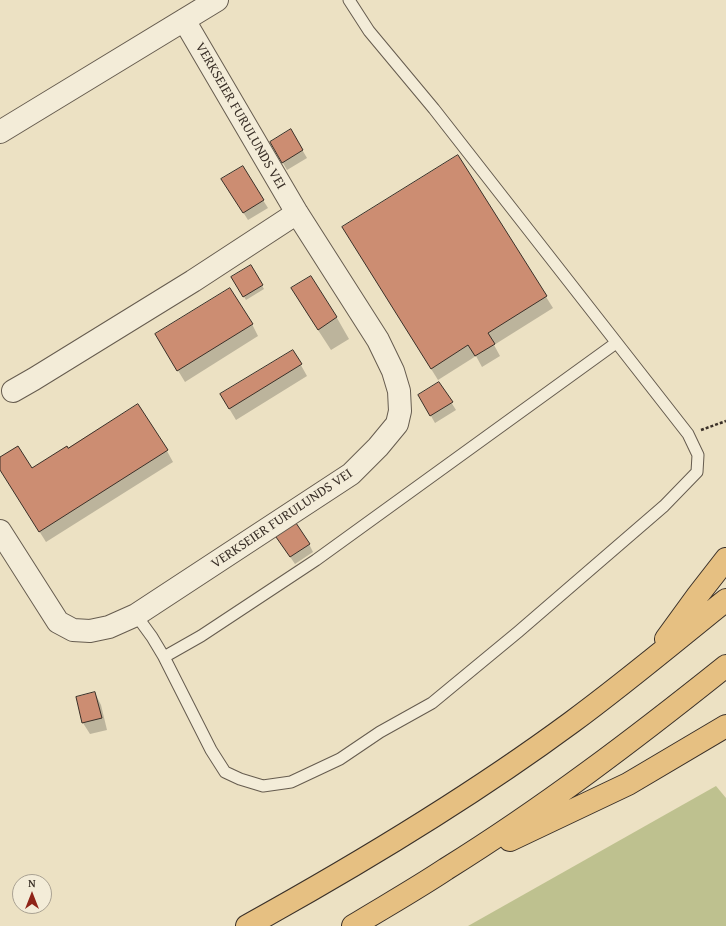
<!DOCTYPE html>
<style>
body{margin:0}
#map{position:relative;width:726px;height:926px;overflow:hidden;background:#ece1c3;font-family:"Gentium Book Plus",serif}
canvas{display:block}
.north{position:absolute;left:12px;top:874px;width:40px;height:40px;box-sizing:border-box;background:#f3ecd8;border:1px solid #a9a192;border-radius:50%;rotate:0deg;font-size:11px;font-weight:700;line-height:16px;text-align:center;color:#3a3028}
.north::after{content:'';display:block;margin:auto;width:14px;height:18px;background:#8f2418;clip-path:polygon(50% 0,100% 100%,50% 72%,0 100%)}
</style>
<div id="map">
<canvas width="726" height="926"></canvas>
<div class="north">N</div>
</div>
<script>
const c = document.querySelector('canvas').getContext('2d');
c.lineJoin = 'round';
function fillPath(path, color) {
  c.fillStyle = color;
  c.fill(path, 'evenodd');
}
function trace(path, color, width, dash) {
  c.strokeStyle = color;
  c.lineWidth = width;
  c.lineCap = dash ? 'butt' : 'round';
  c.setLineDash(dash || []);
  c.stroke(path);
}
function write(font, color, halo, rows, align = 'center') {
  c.font = font + ' "Gentium Book Plus",serif';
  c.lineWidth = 3;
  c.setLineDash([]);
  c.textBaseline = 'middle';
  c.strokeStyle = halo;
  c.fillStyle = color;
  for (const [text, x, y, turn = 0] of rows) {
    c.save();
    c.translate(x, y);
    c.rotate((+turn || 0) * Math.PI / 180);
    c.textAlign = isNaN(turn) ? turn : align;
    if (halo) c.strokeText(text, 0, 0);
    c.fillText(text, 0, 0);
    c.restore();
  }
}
fillPath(new Path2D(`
 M716,786L726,798V926H468Z`), '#bec18f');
fillPath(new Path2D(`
 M291,131L307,158L287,170L271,142Z
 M458,156L553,308L494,345L500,356L482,367L476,356L438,380L350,239Z
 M242,167L268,208L248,220L227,187Z
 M251,266L264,289L246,300L232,277Z
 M310,277L337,318L349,339L331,350L305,310L292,289Z
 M252,324L258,336L185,382L163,346Z
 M293,351L307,376L236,420L221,395Z
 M439,383L456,410L435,423L419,395Z
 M68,450L167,451L173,462L46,542L0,469V458L32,469Z
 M309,544L313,552L295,564L282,545Z
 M95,693L101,705L107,730L90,734L83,723L77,698Z`), '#0003');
const building = new Path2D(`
 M291,129L303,150L282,163L270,142Z
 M458,155L547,296L488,333L495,344L475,356L468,345L431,369L342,227Z
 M243,166L264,200L243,213L221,179Z
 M251,265L263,285L243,297L231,277Z
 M311,276L337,317L318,330L291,288Z
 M230,288L253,324L177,371L155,334Z
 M293,350L302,364L229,409L220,394Z
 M439,382L453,402L430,416L418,395Z
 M138,404L168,450L39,532L0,470V457L18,446L32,468L67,446L68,448Z
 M296,523L310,544L290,557L276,537Z
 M95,692L102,718L82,723L76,697Z`);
fillPath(building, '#cc8d72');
trace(building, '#3a3028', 1);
const service = new Path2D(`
 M136,615L152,637L164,657L211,750L225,772L240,779L263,786L291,782L340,759L380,732L432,703L518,632L664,506L697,472L698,455L688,434L434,109L369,31L349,0
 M164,657L201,636L316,560L616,343`);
const minor = new Path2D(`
 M0,132L217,0
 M13,391L34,379L193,281L297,213
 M0,531L58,622L73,630L90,631L109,627L136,615L351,474L378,447L397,424L400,411L399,391L393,371L378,340L297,213L184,20`);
const motorway = new Path2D(`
 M666,639L698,595L726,559
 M510,840L628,784L726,726
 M247,926C359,864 469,798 572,722C625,683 675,641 726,600
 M353,926C384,907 416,889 446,869C544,808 636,738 726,666`);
trace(service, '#665c4f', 13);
trace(minor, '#665c4f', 24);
trace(motorway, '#3a3028', 24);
trace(new Path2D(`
 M701,430L726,421`), '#3a3028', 2.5, [3, 2]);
trace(service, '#f3ecd8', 11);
trace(minor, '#f3ecd8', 22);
trace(motorway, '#e6c082', 22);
write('14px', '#3a3028', '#f3ecd8', [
 ["VERKSEIER FURULUNDS VEI",240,116,60],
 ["VERKSEIER FURULUNDS VEI",282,519,-34]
]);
</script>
